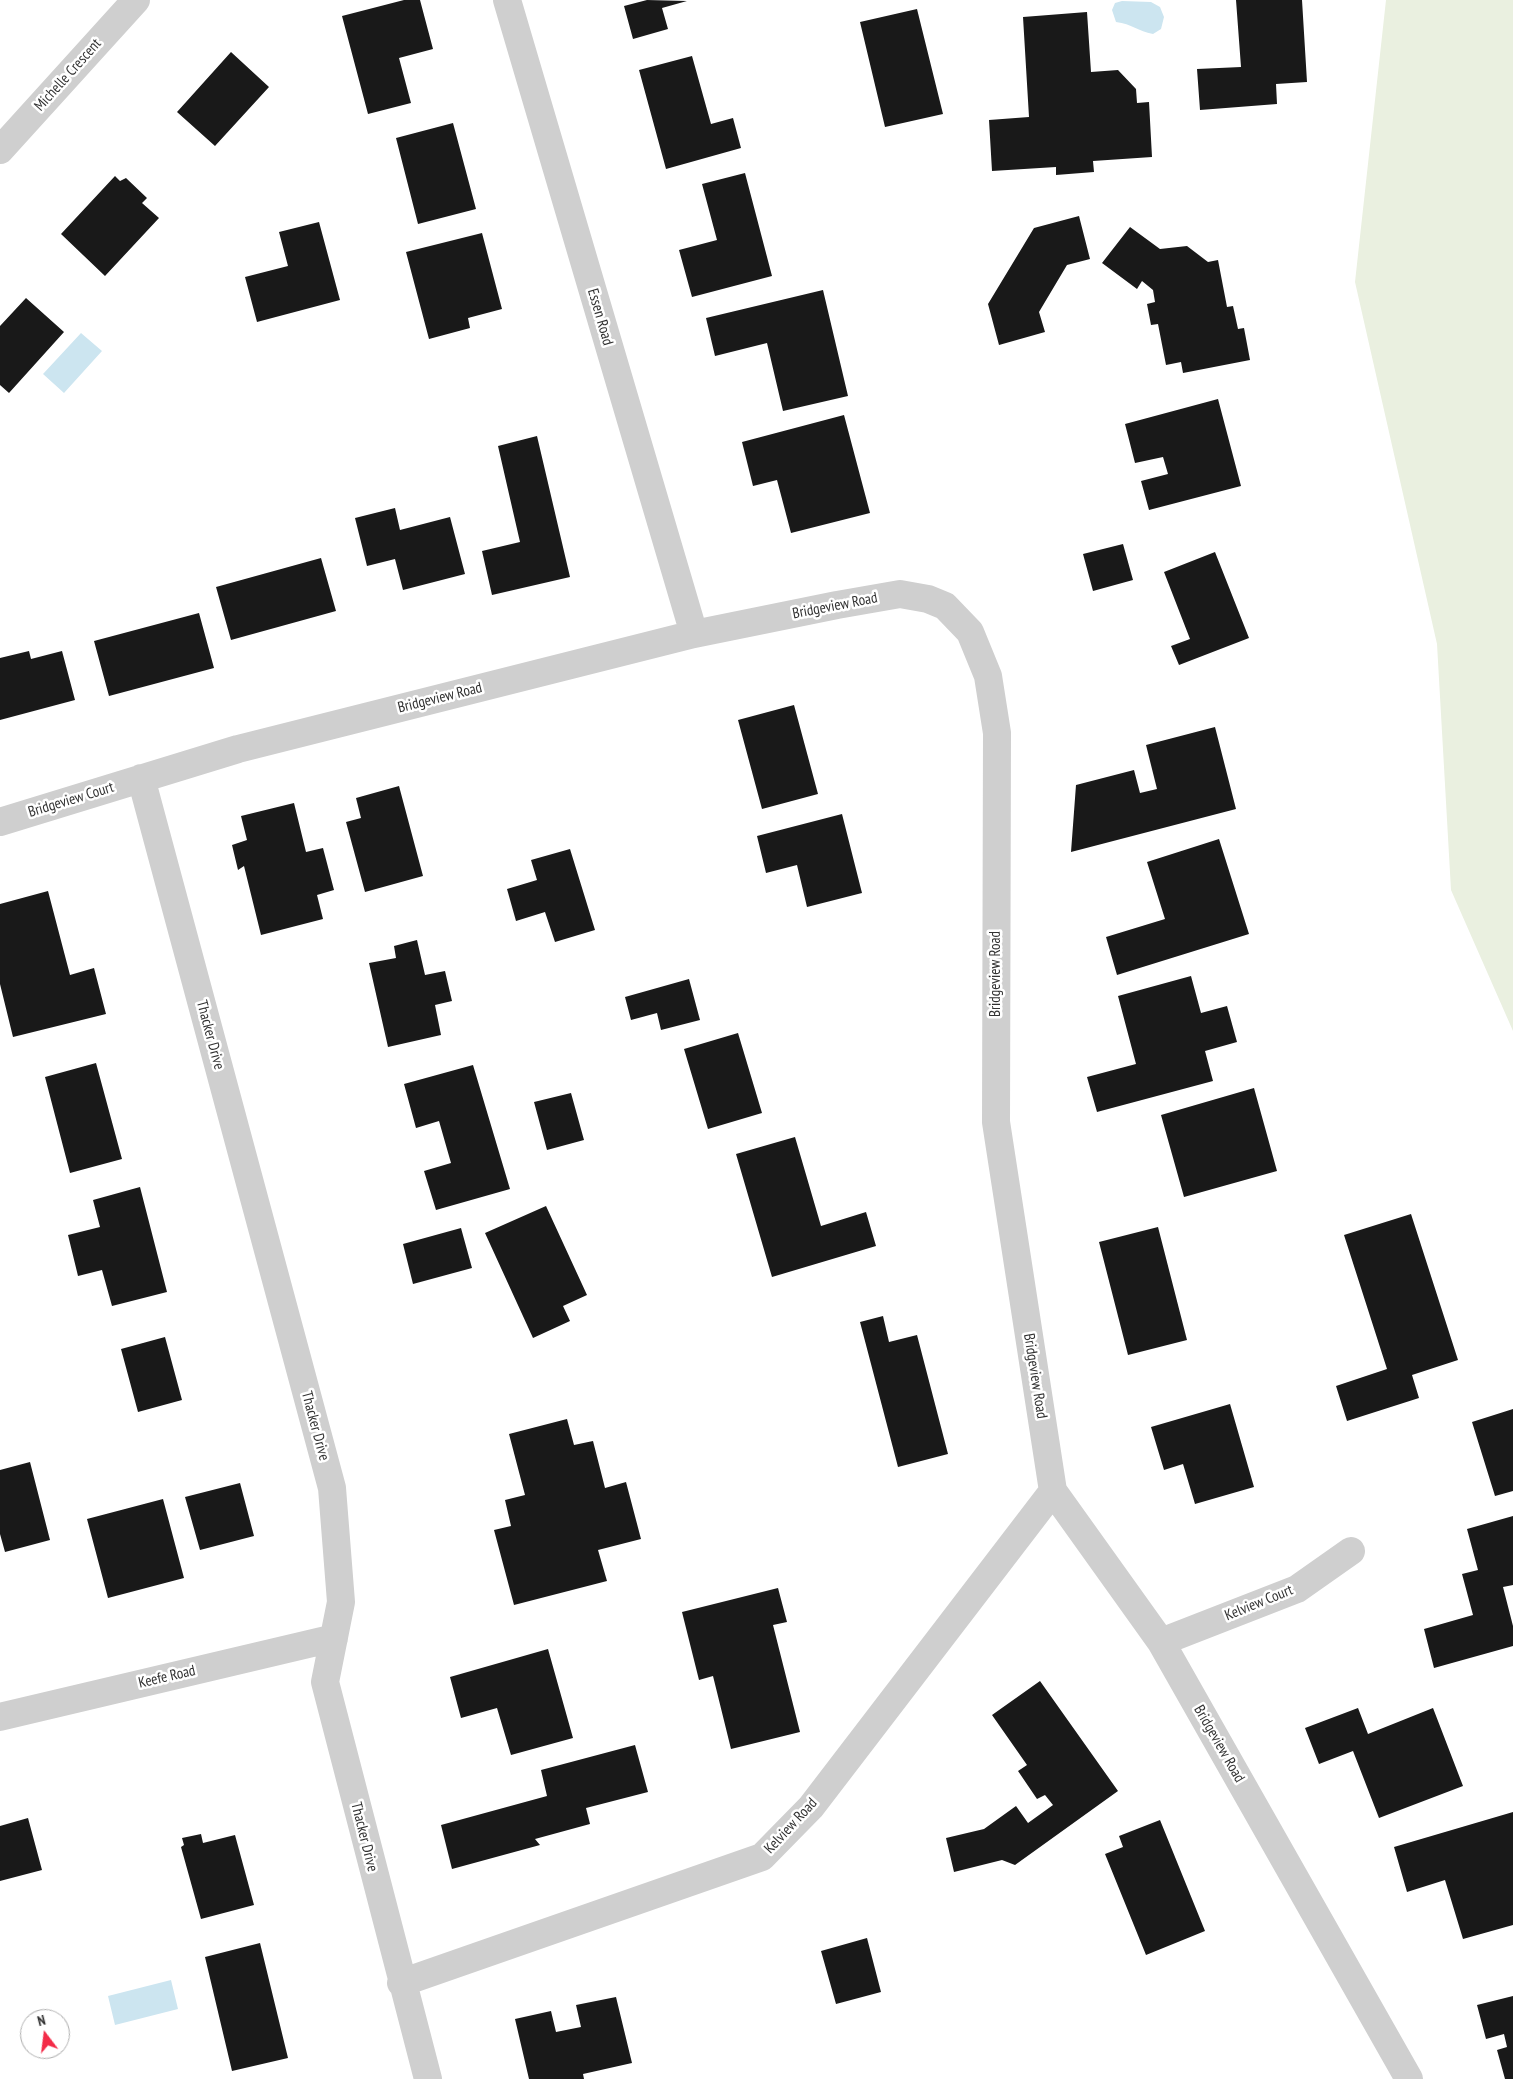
<!DOCTYPE html>
<style>
body{margin:0}
#map{position:relative;width:1513px;height:2079px;overflow:hidden;background:#fff;font-family:"PT Sans Narrow",sans-serif}
canvas{display:block}
.north{position:absolute;left:20px;top:2009px;width:50px;height:50px;box-sizing:border-box;background:#fff;border:1px solid #adadad;border-radius:50%;rotate:345deg;font-size:14px;font-weight:700;line-height:20px;text-align:center;color:#323232}
.north::after{content:'';display:block;margin:auto;width:18px;height:22px;background:#f32b48;clip-path:polygon(50% 0,100% 100%,50% 72%,0 100%)}
</style>
<div id="map">
<canvas width="1513" height="2079"></canvas>
<div class="north">N</div>
</div>
<script>
const c = document.querySelector('canvas').getContext('2d');
c.lineJoin = 'round';
function fillPath(path, color) {
  c.fillStyle = color;
  c.fill(path, 'evenodd');
}
function trace(path, color, width, dash) {
  c.strokeStyle = color;
  c.lineWidth = width;
  c.lineCap = dash ? 'butt' : 'round';
  c.setLineDash(dash || []);
  c.stroke(path);
}
function write(font, color, halo, rows, align = 'center') {
  c.font = font + ' "PT Sans Narrow",sans-serif';
  c.lineWidth = 5;
  c.setLineDash([]);
  c.textBaseline = 'middle';
  c.strokeStyle = halo;
  c.fillStyle = color;
  for (const [text, x, y, turn = 0] of rows) {
    c.save();
    c.translate(x, y);
    c.rotate((+turn || 0) * Math.PI / 180);
    c.textAlign = isNaN(turn) ? turn : align;
    if (halo) c.strokeText(text, 0, 0);
    c.fillText(text, 0, 0);
    c.restore();
  }
}
fillPath(new Path2D(`
 M1386,0H1513V1031L1451,890L1437,644L1355,282Z`), '#eaf0e0');
fillPath(new Path2D(`
 M1122,1L1151,2L1160,7L1164,17L1161,29L1153,34C1138,31 1132,24 1116,22L1112,10L1115,3Z
 M81,333L102,351L64,393L43,374Z
 M171,1980L178,2009L115,2025L108,1996Z`), '#cce5f0');
fillPath(new Path2D(`
 M404,0H420L433,49L399,58L411,103L368,114L342,16Z
 M647,0L687,1L662,8L668,29L633,39L624,6Z
 M1236,0H1302L1307,82L1276,84L1277,104L1200,110L1197,69L1241,67Z
 M917,9L943,114L885,127L860,22Z
 M1087,12L1091,72L1118,70L1136,89L1137,103L1149,102L1152,157L1093,161L1094,172L1056,175V167L992,171L989,120L1029,117L1023,17Z
 M231,52L269,87L215,146L177,112Z
 M692,56L711,124L733,118L741,148L666,169L639,70Z
 M453,123L476,209L418,224L396,138Z
 M745,173L772,276L692,297L679,250L717,240L702,184Z
 M115,176L120,181L126,178L147,198L142,203L159,218L105,276L61,234Z
 M1079,216L1090,259L1067,265L1039,312L1045,332L999,345L988,304L1034,228Z
 M319,222L340,300L257,322L245,277L288,266L279,232Z
 M1130,227L1160,249L1187,246L1208,262L1218,260L1227,307L1233,306L1238,329L1244,328L1250,360L1183,373L1181,362L1166,365L1158,324L1151,325L1147,304L1155,302L1153,290L1142,281L1137,289L1102,263Z
 M482,233L502,309L468,318L470,328L429,339L406,252Z
 M823,290L848,396L783,411L767,343L715,356L706,318Z
 M26,298L64,332L9,393L0,385V326Z
 M1218,399L1241,486L1149,510L1141,481L1168,474L1163,457L1135,463L1125,424Z
 M844,415L870,513L791,533L777,480L753,486L742,442Z
 M537,436L570,577L492,595L482,551L520,542L498,446Z
 M395,508L400,530L450,517L465,574L403,590L395,559L367,566L355,518Z
 M1123,544L1133,580L1093,591L1083,554Z
 M1215,552L1249,638L1179,665L1171,646L1190,639L1164,572Z
 M321,558L336,611L231,640L216,587Z
 M199,613L214,668L109,696L94,641Z
 M29,651L31,659L62,651L75,700L0,720V658Z
 M794,705L818,794L762,809L738,720Z
 M1215,727L1236,809L1071,852L1076,785L1134,770L1140,793L1157,789L1146,745Z
 M399,786L423,876L365,892L346,822L361,818L356,798Z
 M294,803L306,852L323,848L334,890L317,895L323,919L261,935L244,866L238,870L232,845L247,840L241,816Z
 M842,814L862,893L807,907L797,865L766,873L757,836Z
 M1219,839L1249,934L1117,975L1106,937L1165,919L1147,862Z
 M570,849L595,930L555,942L545,912L516,921L507,889L537,880L531,860Z
 M48,891L70,975L94,968L106,1014L13,1037L0,984V904Z
 M417,940L425,975L445,971L452,1001L435,1005L441,1035L388,1047L369,963L396,958L394,946Z
 M1191,976L1201,1013L1227,1006L1237,1042L1205,1051L1213,1081L1097,1112L1087,1077L1136,1064L1118,996Z
 M689,979L700,1020L661,1030L657,1013L631,1020L625,997Z
 M738,1033L762,1113L708,1129L684,1049Z
 M96,1063L122,1159L70,1173L45,1077Z
 M473,1065L510,1189L436,1210L424,1171L451,1163L439,1121L416,1128L404,1084Z
 M1254,1088L1277,1171L1184,1197L1161,1115Z
 M571,1093L584,1140L547,1150L534,1102Z
 M795,1137L821,1226L866,1212L876,1246L772,1277L736,1154Z
 M140,1187L167,1292L112,1306L102,1270L78,1276L68,1235L100,1227L93,1200Z
 M546,1206L587,1295L563,1306L570,1321L533,1338L485,1233Z
 M1411,1214L1458,1360L1412,1375L1419,1398L1347,1421L1336,1386L1387,1369L1344,1235Z
 M1158,1227L1187,1340L1128,1355L1099,1242Z
 M461,1228L472,1268L413,1284L403,1244Z
 M883,1316L889,1342L917,1335L948,1454L898,1467L860,1322Z
 M165,1337L182,1400L138,1412L121,1349Z
 M1230,1404L1254,1487L1195,1504L1183,1464L1164,1470L1151,1427Z
 M1513,1409V1491L1495,1496L1472,1422Z
 M567,1419L574,1445L593,1441L605,1488L626,1482L641,1539L598,1550L607,1581L514,1605L494,1530L511,1526L505,1500L525,1495L509,1434Z
 M30,1462L50,1540L5,1552L0,1534V1470Z
 M240,1483L254,1536L200,1550L185,1497Z
 M163,1499L184,1578L108,1598L87,1519Z
 M1513,1516V1585L1503,1587L1513,1626V1646L1434,1668L1424,1629L1473,1615L1462,1574L1478,1570L1467,1529Z
 M778,1588L787,1622L773,1625L800,1732L731,1749L713,1676L699,1680L682,1612Z
 M548,1649L573,1738L511,1755L497,1708L461,1718L450,1677Z
 M1040,1681L1118,1791L1015,1865L1002,1860L954,1872L946,1838L984,1829L1016,1806L1028,1823L1053,1805L1045,1795L1037,1799L1018,1771L1027,1765L992,1715Z
 M1358,1708L1368,1734L1433,1708L1463,1786L1379,1818L1353,1751L1319,1764L1305,1728Z
 M635,1745L648,1792L586,1808L590,1824L535,1839L540,1845L452,1869L441,1825L547,1796L541,1770Z
 M1513,1812V1925L1463,1939L1445,1880L1407,1892L1394,1847Z
 M28,1818L42,1870L0,1881V1826Z
 M1160,1820L1205,1931L1146,1955L1105,1854L1123,1847L1119,1836Z
 M201,1834L203,1843L235,1835L254,1905L201,1919L181,1847L184,1845L182,1838Z
 M867,1938L881,1992L836,2004L821,1951Z
 M260,1943L288,2058L232,2071L205,1957Z
 M1513,1996V2079H1505L1497,2050L1507,2047L1504,2034L1486,2039L1477,2005Z
 M616,1997L632,2063L583,2074L584,2079H529L515,2019L551,2011L556,2032L581,2027L576,2005Z`), '#191919');
trace(new Path2D(`
 M507,0L694,634
 M0,150L136,0
 M141,778L332,1488L341,1602L325,1682L428,2079
 M0,822L238,749L694,634L837,605L900,594L928,599L945,606L970,632L988,676L997,733L996,1122L1053,1491L1161,1642L1409,2079
 M1161,1642L1297,1589L1351,1551
 M0,1717L334,1638
 M401,1983L762,1857L811,1807L1053,1491`), '#cfcfcf', 28);
write('15px', '#323232', '#fff', [
 ["Michelle Crescent",68,75,-48],
 ["Essen Road",600,317,74],
 ["Bridgeview Road",835,606,-11],
 ["Bridgeview Road",440,698,-14],
 ["Bridgeview Court",71,800,-17],
 ["Bridgeview Road",996,974,-90],
 ["Thacker Drive",210,1035,75],
 ["Bridgeview Road",1035,1376,81],
 ["Thacker Drive",315,1426,75],
 ["Kelview Court",1259,1603,-22],
 ["Keefe Road",167,1677,-13],
 ["Bridgeview Road",1219,1744,60],
 ["Kelview Road",791,1826,-47],
 ["Thacker Drive",364,1837,76]
]);
</script>
